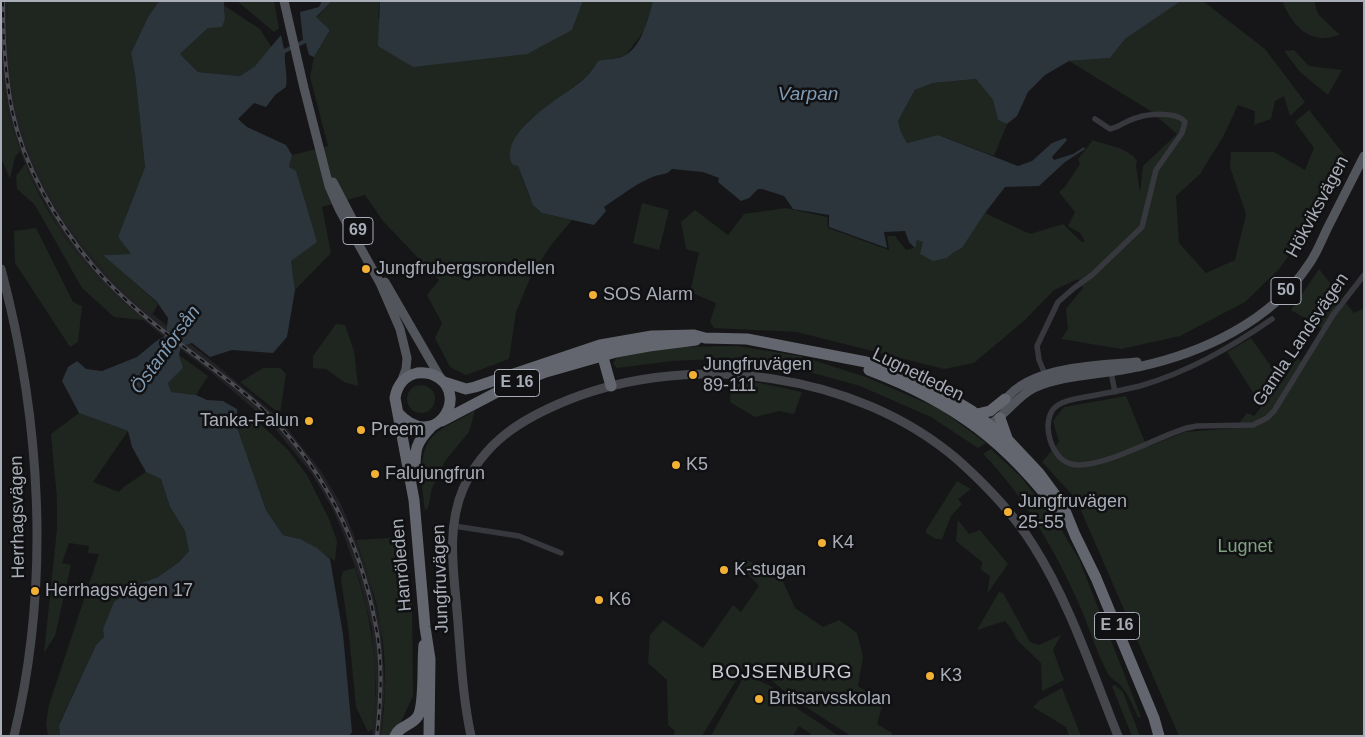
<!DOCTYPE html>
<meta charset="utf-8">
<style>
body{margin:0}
#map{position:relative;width:1365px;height:737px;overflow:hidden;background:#161618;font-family:Arial,sans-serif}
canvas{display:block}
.frame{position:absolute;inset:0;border:2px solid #a8adb8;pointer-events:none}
</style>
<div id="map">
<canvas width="1365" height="737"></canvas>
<div class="frame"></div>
</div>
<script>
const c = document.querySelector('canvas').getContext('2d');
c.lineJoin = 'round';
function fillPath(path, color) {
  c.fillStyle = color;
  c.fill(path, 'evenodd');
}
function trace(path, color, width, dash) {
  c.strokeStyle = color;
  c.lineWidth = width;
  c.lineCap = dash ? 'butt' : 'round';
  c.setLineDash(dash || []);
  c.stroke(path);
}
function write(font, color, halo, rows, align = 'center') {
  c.font = font + ' Arial,sans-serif';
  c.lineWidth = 5;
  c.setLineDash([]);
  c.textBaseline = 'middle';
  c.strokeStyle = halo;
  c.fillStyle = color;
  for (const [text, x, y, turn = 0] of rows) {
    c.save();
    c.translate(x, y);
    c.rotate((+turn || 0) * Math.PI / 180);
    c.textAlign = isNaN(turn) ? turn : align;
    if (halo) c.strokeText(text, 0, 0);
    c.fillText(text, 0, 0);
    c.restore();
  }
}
fillPath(new Path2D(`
 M1,1H7L11,73L17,110L24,135L40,174L77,238L98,265L131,297L218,366L279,418L319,468L341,504L352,530L369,578L381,628L385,689L381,736H372L376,689L372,629L360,581L343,533L332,508L312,474L272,425L212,373L159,333L109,291L81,259L58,227L31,178L20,151L8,113L1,76Z`), '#222225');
fillPath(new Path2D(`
 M7,1H159L148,17L131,53L135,74L145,167L118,237L131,254L104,255L158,304L152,315C140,305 126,294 115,283C69,235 33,176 17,112C8,76 8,38 7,1Z
 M237,1H274L279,28L274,32Z
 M332,1H380L378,18L572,30L583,1H653L644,31L625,56L598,61L587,76L528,122L518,166L529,196L542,213L572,220L551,245L531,276L516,312L509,359L466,375L450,367L435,338L442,323L427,295L439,280L383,221L365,195L322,207L331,253L295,290L291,261L289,167L292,155L328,146L310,77L314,57L330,30L316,18Z
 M1181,1H1203L1265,49L1305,102L1290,116L1284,96L1275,101L1271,119L1254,125L1255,111L1238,105L1223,137L1200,174L1176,196L1179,243L1206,273L1235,260L1246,214L1230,167L1231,152H1274L1305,170L1314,148L1295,122L1309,110L1346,157L1303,236L1279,269L1245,302L1180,336L1121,349L1061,339L1068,329L1066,309L1083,288L1078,279L1054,290L1025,320L974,363L944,369L797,332L714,328L710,322L716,303L690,292L699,253L686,249L681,222L695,210L728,235L744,214L786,208L827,217L828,228L889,250L887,236H895L906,250L914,248L917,240L923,242L947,258L954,252L962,248L985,213L1030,234L1063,224L1082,242H1085L1080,233L1068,226L1075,212L1059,192L1065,187L1080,164L1078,159L1093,140C1106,146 1129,147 1137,161L1136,166L1140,193L1143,166L1177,134L1149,110L1069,61L1110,58L1125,39Z
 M1282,1H1314L1318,14L1340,35C1334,36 1326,39 1320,38C1300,35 1290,19 1282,1Z
 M225,6L260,29L272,48L255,66L240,76L198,72L180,54L208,28L225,19Z
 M1294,50L1309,66L1342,70L1328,95L1300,72L1284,51Z
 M1,76L8,113L20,151L15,157L10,179L1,158Z
 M976,79L993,100L998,120L1007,124L994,156L938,135L907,143L901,132L898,121L915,90L933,83Z
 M25,164C52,229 90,276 144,320L114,317L82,288L35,205L17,189L16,176Z
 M642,203L669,210L659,250L633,243Z
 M36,228L73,302L82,306L78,342L70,347L15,263L14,231Z
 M1319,269L1354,313L1364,308V736H1179L1076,499L1042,462L1059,442L1053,421L1064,407L1126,396L1147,447L1185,432L1235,428L1247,413L1254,416L1262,406L1227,352L1251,338L1282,382L1297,358L1304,363L1325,330L1291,310Z
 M336,324L345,325L354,351L358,386L344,382L326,369L313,368V356Z
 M737,346L800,356L866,377L940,409L986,443L978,448L931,417L860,386L795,368L736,358L672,361L617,368L613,364L616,358L669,347Z
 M179,355L208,376L196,395L170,392L168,383L183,368Z
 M263,368H280L286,374L280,414L240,382Z
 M731,382L760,383L802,392L794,414L779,411L755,417L730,402Z
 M407 399a14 14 0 1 1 28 0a14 14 0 1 1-28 0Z
 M475,410L469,432L445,461L432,488L428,508L425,510C422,490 417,453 432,437C443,425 462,420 475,410Z
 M79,413L128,431L93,482L119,492L125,486L146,472L161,479L170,507L185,531L189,551L179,562L158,577L139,584L103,629L104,637L96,645L59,724L60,736H48L46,724L49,705L99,554L88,553L89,546L69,543L62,563L71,565L55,636L44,653L57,529V499L51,434Z
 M252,416L288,450L307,475L329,519L337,541L335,561L300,539L283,535L266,510L238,430Z
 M991,449L1021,477L1056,521L1079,559L1141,717H1138C1133,706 1129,696 1122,687C1118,682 1111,679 1108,674C1096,652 1089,626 1079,604C1056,552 1023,494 983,454Z
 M957,481L971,489L958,499L962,504L951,516L942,539H936L926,533V530Z
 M958,520L969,534L980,530L1008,564L987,594L990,576L981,570L982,562L956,541Z
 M405,537L412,603L413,696L400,724L389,736H381C386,700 387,664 381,629C377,599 366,569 356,540Z
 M743,558L781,577L795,608L823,627L839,620L857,633L863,657L858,686L883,703L877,724L892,733V736H851L798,702L766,676L745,666L702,736H673L675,731L668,725L667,680L648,663L650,635L663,620L703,648L733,605L741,612L759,586L749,575L737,565Z
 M355,568C373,621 379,674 373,729L368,732L356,707L348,626L341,580L343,571Z
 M999,592L1003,593L1030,642L1039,645L1061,635L1053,650L1064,680L1042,691L1041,663L1017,640L1011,628L1005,621L977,630Z
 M745,674L772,687L801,711L839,736H810L811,734L799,726L793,736H711Z
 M1115,685L1123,692L1140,736H1132L1112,686Z
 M1062,688L1081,736H1069L1066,727L1033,707L1040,700Z`), '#1e261f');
fillPath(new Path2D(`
 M159,1H224L225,19L222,27L208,28L180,54L198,72L240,76L255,66L281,35L284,49L303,40L300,12L319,7L322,1H332L316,17L330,30L314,57L309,55L306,43L285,53C284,65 288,75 286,87L275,95L266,107L254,103L238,119L247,127L286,145L292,155L289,167L296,171L317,242L291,261L295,290L287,337L273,353L232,350L210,357L192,343L181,346L179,355L183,368L168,383L171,392L196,395L207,400L223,401L237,409L238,430L266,510L283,535L300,539L317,548L330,559L343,634L352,732L349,736H60L59,725L96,645L104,637L103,629L114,602L139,584L158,577L179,562L189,551L185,531L170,507L161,479L146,472L132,447L128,431L79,413L62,381L68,367L77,361L86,369L102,371L137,357L155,342L166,335L168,318L157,302L103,255L131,254L118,237L145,167L135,74L131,53L148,17Z
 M380,1H583L572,30L527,54L413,67L378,46Z
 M653,1H1181L1125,39L1110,58L1069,61L1045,75L1028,92L1017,116L1007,124L998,120L993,100L976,79L933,83L915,90L898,121L901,132L907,143L938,135L1018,166L1032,161L1052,143L1065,138L1067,140L1052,157L1054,160L1073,154L1084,147L1085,149L1065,162L1039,186L1005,187L985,213L962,248L954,252L947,258L933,261L920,254L923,242L917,240L915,248L909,242L905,231L884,232L887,248L829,227V215L793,209L784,196L762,189H758L749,198L741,201L718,182L719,178L703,172L672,169C665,176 664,173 655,176C638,182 619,197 604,207L606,211L594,225L542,213L533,205L518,166L512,164C498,130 566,96 586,77C590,73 594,67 598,61C605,59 618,59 624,56C642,47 648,18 653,1Z`), '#2c353c');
trace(new Path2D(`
 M1272,319C1230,348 1188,372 1140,386C1124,390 1107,393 1091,396C1081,398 1067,399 1058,405C1050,410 1048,419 1048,428C1049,442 1056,460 1071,464C1099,471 1158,436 1187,428L1197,426L1253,425L1267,418L1274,411L1333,315L1364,275
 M1111,372L1115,392
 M1045,374L1039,360L1037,346L1058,302L1074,288L1092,275L1142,227L1156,170L1182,133L1185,122C1177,111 1148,114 1136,118C1127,120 1120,127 1110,129L1095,119
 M454,526L519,536L561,553`), '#37383d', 5.5);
trace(new Path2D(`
 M1,269C41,419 51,583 14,736
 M471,736C463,699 461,661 458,623C455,579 445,531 463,489C484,442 521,419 568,400C692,351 856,372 958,460C986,485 1013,513 1033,545C1070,603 1092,672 1118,736`), '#45474d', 9);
trace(new Path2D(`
 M284,1L304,88L329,186L339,209L380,283L400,329L407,358L406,369L401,382
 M333,182L356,226
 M385,282L441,379
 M1002,405C1025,365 1097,366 1137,362
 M990,424C1007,414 1016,397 1034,388C1063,374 1105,375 1138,367C1202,353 1271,322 1309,264C1317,253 1322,239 1328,227C1340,203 1352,180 1364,156`), '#53555c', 9);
trace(new Path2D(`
 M601,350L611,386
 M869,370C954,402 1008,443 1062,516
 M444,382L466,389L475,387L600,345L652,336L694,335L705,338L747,339L866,362L899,372L932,387L972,411L1007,439L1039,473L1056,496L1064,508L1075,535L1096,578L1154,718L1159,736
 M398,413C433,452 469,399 439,378C432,373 425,372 417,373C404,376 397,386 395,398L414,500L425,627L430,659L429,736
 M977,414L990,411L1005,399
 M1000,418L1007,438
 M442,421L505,388L546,372L616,352L649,346L696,340
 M415,475C415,451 414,444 432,426
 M395,736C400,725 412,726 418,716C425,704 422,661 424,645`), '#63666e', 11);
const rail = new Path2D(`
 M3,1C3,38 5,74 12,110C24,167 56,222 94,267C140,321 204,358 257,404C322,462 361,543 376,627C383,662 381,700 377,736`);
trace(rail, '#4a4c52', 4);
trace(rail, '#111113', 2, [5.5]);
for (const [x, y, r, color] of [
 [366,269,5,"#f2b134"],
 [593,295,5,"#f2b134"],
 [693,375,5,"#f2b134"],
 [309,421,5,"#f2b134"],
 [361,430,5,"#f2b134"],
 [676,465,5,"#f2b134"],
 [375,474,5,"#f2b134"],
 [1008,512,5,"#f2b134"],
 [822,543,5,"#f2b134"],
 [724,570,5,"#f2b134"],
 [35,591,5,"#f2b134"],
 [599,600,5,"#f2b134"],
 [930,676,5,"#f2b134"],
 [759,699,5,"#f2b134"]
]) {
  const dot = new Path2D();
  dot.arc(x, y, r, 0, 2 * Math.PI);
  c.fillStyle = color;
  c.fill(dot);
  trace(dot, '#111113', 2);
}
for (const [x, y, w] of [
 [358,231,30],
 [1286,291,30],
 [517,383,45],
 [1117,626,45]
]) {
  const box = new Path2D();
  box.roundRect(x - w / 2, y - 13.5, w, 27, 4);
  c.fillStyle = '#111113';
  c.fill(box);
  trace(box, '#a8adb8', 1);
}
write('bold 16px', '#a8adb8', null, [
 ["69",358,231],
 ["50",1286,291],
 ["E 16",517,383],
 ["E 16",1117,626]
]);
write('18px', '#a8adb8', '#111113', [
 ["Hökviksvägen",1318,207,-62],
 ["Gamla Landsvägen",1301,340,-56],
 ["Lugnetleden",918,375,26],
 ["Herrhagsvägen",18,517,-91],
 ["Hanröleden",402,565,-95],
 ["Jungfruvägen",441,579,-92]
]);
write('18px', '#a8adb8', '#111113', [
 ["Jungfrubergsrondellen",376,269],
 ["SOS Alarm",603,295],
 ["Jungfruvägen",703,365],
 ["89-111",703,386],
 ["Tanka-Falun",299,421,"right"],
 ["Preem",371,430],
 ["K5",686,465],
 ["Falujungfrun",385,474],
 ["Jungfruvägen",1018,502],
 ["25-55",1018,523],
 ["K4",832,543],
 ["K-stugan",734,570],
 ["Herrhagsvägen 17",45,591],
 ["K6",609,600],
 ["K3",940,676],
 ["Britsarvsskolan",769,699]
], 'left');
write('18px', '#7fa381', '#111113', [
 ["Lugnet",1245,547]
]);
write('italic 19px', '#7f9bb3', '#111113', [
 ["Varpan",808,95],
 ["Östanforsån",166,350,-54]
]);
c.letterSpacing = '1px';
write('19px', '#c9ccd4', '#111113', [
 ["BOJSENBURG",782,673]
]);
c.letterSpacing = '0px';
</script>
